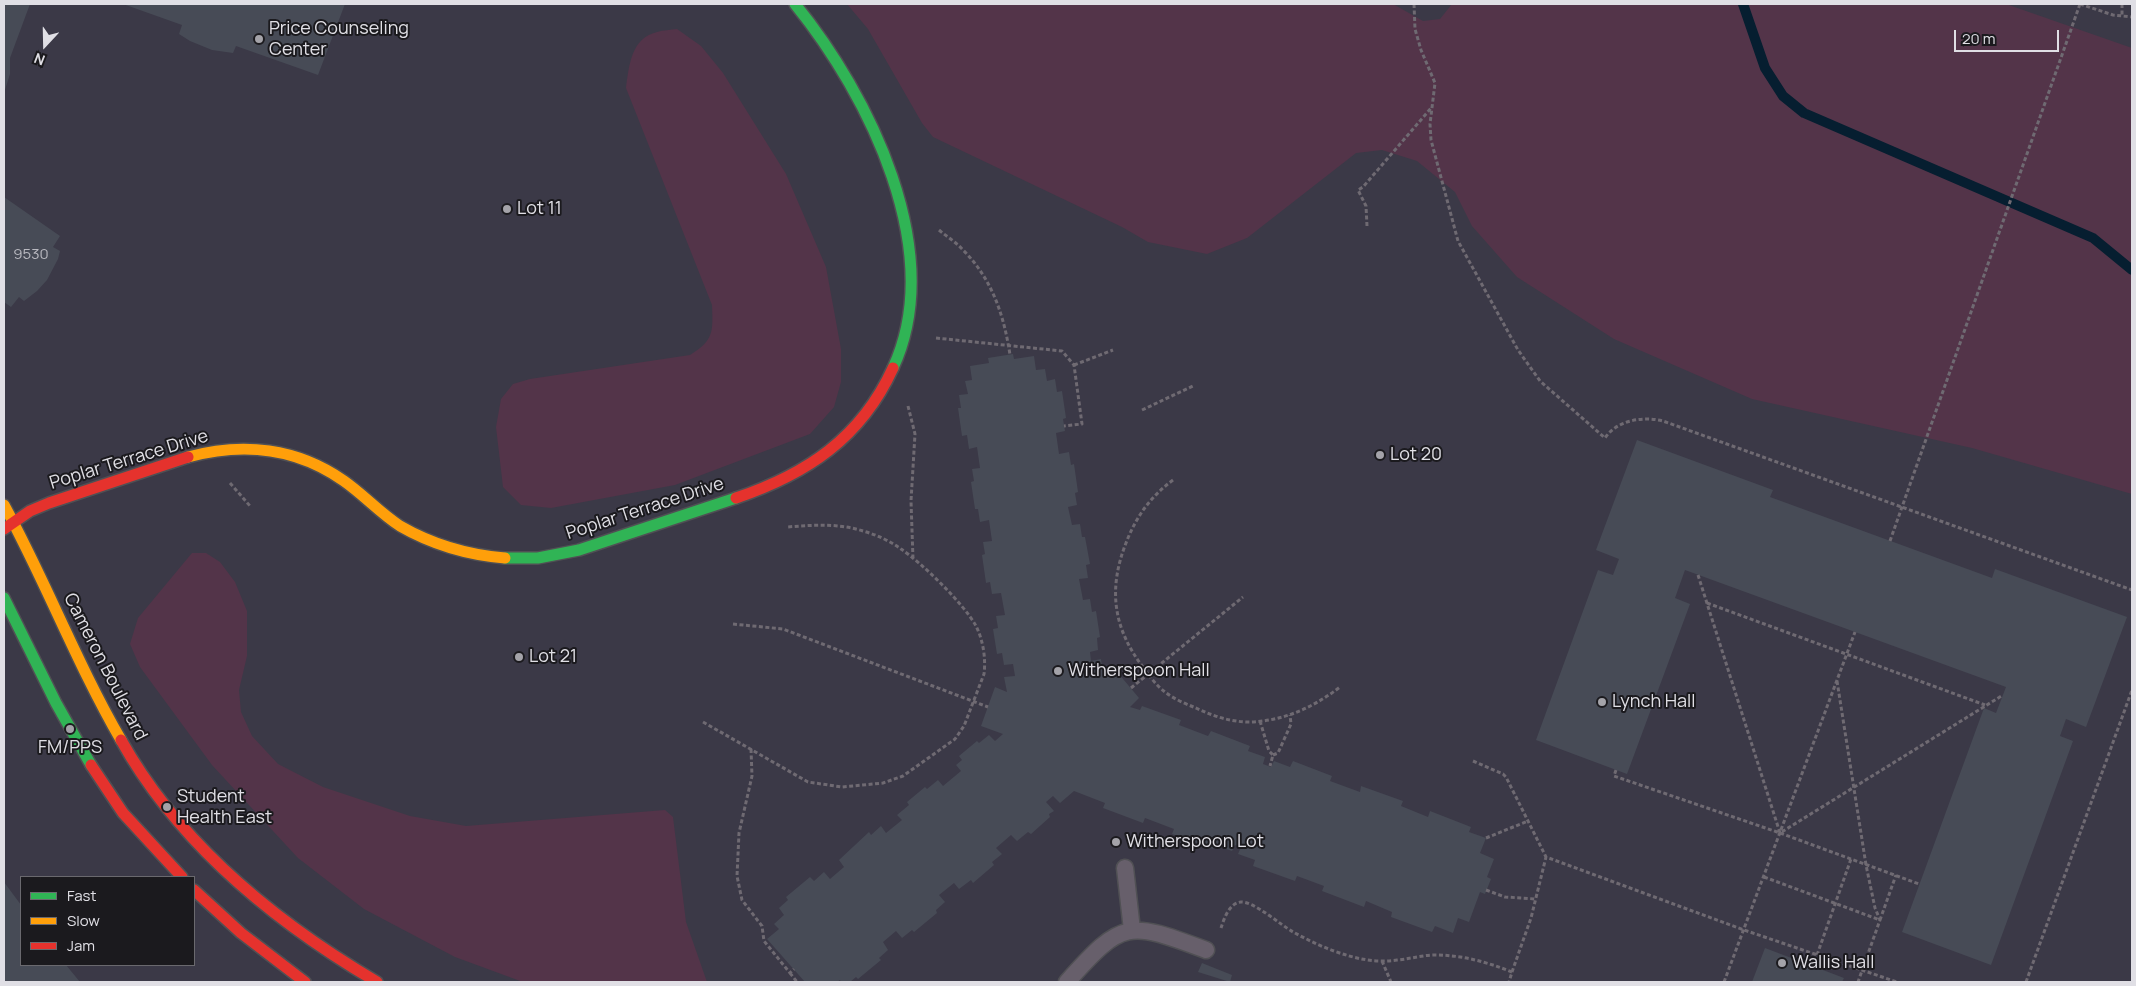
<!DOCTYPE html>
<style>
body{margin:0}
#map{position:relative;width:2136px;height:986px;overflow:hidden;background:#343439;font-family:Manrope,sans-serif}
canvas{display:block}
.frame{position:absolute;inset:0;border:5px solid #e0dfe5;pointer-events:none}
.legend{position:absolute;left:20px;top:876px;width:175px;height:90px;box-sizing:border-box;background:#1b1a1e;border:1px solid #6a696e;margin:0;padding:6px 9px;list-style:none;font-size:15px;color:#e0dfe5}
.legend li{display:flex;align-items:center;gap:10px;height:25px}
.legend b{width:25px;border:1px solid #6a696e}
.north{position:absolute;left:20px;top:20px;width:50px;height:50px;-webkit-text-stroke:4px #1b1a1e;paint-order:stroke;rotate:201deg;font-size:14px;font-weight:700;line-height:20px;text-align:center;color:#e0dfe5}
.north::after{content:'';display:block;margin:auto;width:18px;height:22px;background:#e0dfe5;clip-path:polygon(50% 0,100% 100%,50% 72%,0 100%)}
.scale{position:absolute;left:1954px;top:30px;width:105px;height:22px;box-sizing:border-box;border:2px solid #e0dfe5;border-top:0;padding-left:6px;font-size:15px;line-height:18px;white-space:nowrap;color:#e0dfe5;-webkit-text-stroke:4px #1b1a1e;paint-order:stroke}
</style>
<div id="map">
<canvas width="2136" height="986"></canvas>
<div class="frame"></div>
<ul class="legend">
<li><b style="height:6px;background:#30b455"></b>Fast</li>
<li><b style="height:6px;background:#ff9f0a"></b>Slow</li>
<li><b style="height:6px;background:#e5322d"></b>Jam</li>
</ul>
<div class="north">N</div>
<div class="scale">20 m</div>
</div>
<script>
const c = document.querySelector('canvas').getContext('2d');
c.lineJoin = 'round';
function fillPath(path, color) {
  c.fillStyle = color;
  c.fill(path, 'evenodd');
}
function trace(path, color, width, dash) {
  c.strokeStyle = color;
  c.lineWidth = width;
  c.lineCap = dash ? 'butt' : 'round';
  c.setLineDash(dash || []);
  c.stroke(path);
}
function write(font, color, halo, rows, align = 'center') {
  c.font = font + ' Manrope,sans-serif';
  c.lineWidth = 4;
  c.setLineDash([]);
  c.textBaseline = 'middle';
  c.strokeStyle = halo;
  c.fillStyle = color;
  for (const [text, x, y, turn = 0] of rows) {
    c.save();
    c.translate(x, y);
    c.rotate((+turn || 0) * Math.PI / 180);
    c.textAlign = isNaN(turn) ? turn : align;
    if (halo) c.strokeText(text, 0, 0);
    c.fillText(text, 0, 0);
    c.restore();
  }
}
fillPath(new Path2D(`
 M4,4H2132V982H4ZM21,877H194V965H21Z`), '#3b3947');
fillPath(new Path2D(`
 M847,4H1393L1423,21L1440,19L1452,4H2006L2132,48V494L1972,448L1752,399L1614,339L1517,277L1472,226L1455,192L1417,161L1382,150L1356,153L1247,238L1207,254L1148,242L1122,227L933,137L922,123L868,29Z
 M677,29L701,46L723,73L786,174L826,267L841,349V382L834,407L810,434L675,485L551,508L521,505L503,487L496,427L501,399L513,384L530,379L690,355C714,340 713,332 712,305L626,88C629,66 631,38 657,32C663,30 671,30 677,29Z
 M192,553H206L220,562L235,582L247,611V656L239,690L241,712L252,736L278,764L323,787L410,816L466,826L665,810L673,817L686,922L707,982H523L455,957L364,909L298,858L212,765L140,667L130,644L138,618Z`), '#533449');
trace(new Path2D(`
 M1743,4L1765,68L1783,96L1804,113L2093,238L2132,270`), '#061e30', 10);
fillPath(new Path2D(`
 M4,4H30L10,58V74L4,93Z
 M123,4H345L318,75L236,46L233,53L212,50L190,41L179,34L182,25Z
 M4,197L60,236L53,247L60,251L58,259L47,280L37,291L24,301L19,297L11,307L4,302Z
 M1013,354L1014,359L1034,356L1036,370L1045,369L1047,381L1055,379L1057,392L1062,391L1066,418L1063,419L1065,431L1056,433L1059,454L1069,452L1071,465L1074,464L1078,492L1075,493L1077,505L1068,507L1072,525L1080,524L1082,537H1085L1090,564L1086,565L1088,578L1079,579L1083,600L1090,599L1092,612L1096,611L1100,637L1097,638L1098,650L1090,652L1091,661L1101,659L1103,675L1113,667L1139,698L1130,707L1140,710L1142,706L1181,720L1179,725L1208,736L1211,731L1250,746L1248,751L1265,757L1263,764L1271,767L1274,761L1290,767L1293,761L1332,776L1330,781L1360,792L1361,786L1403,801L1401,806L1428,817L1430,811L1471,827L1469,832L1486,838L1480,853L1494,859L1487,877L1491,879L1485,894L1480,892L1469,922L1458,918L1453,933L1435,926L1432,932L1391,917L1392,912L1366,901L1364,907L1322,891L1324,886L1297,876L1295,881L1253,866L1255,860L1238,854L1241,847L1235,845L1232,851L1215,845L1213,849L1172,834L1174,829L1145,818L1143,823L1103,808L1105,803L1074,791L1060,803L1053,796L1046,802L1054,811L1049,814L1050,817L1031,834L1028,832L1017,841L1011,835L996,848L1002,854L992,862L994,865L973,883L971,880L959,889L954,883L939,895L945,902L936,910L937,913L914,932L912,930L902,938L896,931L883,942L888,950L879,958L881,960L858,979L856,977L850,982H841L840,980L837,982H805L767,939L779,929L774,924L784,915L779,908L788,900L786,897L810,877L814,881L824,872L830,879L844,867L839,860L869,832L871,835L881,826L886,833L902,820L897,815L909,805L907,802L925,787L927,789L938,780L943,786L961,771L956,765L962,760L959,756L977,741L979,743L989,735L995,741L1003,734L981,726L995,687L1007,692L1004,677L1015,676L1013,664L1004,665L1002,653L997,654L993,629L998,628L996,616L1005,615L1001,593L992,594L990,582L986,583L982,555L985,554L983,542L992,541L989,520L980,522L978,509H975L971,482L974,481L972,469L980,468L977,447L969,449L967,435L962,436L958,408H961L959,395L968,394L965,381L972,380L970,366L989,363L988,358Z
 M1637,440L1773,490L1770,497L1992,578L1995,569L2127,617L2086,727L2066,719L2060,736L2073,741L1991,965L1902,932L1984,708L1996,713L2006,687L1685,570L1675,598L1690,604L1627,774L1536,740L1598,570L1613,575L1619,559L1596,550Z
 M4,882L21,905V965H66L80,982H4Z
 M1765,948L1844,978L1842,982H1752Z
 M1202,963L1232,975L1230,982L1198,972Z`), '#474b56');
const lane = new Path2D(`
 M1125,868L1132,930
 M1067,982C1123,919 1128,921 1206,950`);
const fast = new Path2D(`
 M795,4C869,95 947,251 893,368
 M505,558H538L579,550L736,498
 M4,598L56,703L91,765`);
const slow = new Path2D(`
 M188,457C243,442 297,448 344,481C364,495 380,513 400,526C433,545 468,555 505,558
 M4,505C46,582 77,664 121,740`);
const jam = new Path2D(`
 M736,498C807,474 861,438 893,368
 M4,529L30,511L49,503L188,457
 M121,740C179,844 275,922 377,982
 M91,765L123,813L182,877
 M194,890L241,933L305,982`);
trace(lane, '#505054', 19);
trace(fast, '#505054', 14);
trace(slow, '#505054', 14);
trace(jam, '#505054', 14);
trace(new Path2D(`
 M1414,4L1415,29L1421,50L1435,83L1430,124L1431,140L1458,241L1518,350L1540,381L1605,438C1617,420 1643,416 1663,421L2132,590
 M2080,4L2113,15L2132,17
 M2122,4V16
 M1367,226L1366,206L1358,190L1363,187L1432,107
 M939,230C947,237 956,242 963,250C992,279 1004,315 1010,355
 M936,338L1062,351L1074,365L1082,424L1064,426
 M1074,365L1113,350
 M908,406L915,434L911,501L913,559
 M1142,410L1193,386
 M1173,480C1150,497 1136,517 1126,543C1108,589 1113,628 1143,667C1149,676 1157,686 1165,692C1174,699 1186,704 1196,708C1213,716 1230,722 1250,722C1284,721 1314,707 1340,687
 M230,483L250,506
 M1890,541L2080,4
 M1698,575L1780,833L2003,695
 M1707,603L1985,705
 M733,624L783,629L988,707
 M1837,681L1866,865L1875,908L1880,920L1858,982
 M1131,688L1243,597
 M1260,721L1269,751L1273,755L1270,766
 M703,722L808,782L842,787L883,783L903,776L955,739L964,726L984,674C986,658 983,640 976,626C964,604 922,563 901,549C890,541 877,535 863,531C838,523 813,525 787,527
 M751,749L752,776L739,833L737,876L742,900L762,926L764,941L790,973L794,969
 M1273,755L1278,753L1291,724L1290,715
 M1473,761L1503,774L1506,777L1546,857L1744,930L1897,982
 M1616,770L1614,776L1780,833L1919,884
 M1486,838L1528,821
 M1764,877L1880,920L1896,875
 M1486,890L1505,897L1536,899
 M1221,928C1224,919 1229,903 1241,902C1253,901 1281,925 1293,932C1306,939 1320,946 1334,951C1356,959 1375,963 1397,960C1410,959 1422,955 1435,955C1462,955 1487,962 1512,972L1509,982
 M1817,955L1851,859
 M1382,961L1391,982
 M1512,972L1531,918L1546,857
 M790,973L797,982
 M1724,982L1855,632
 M2026,982L2132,690`), '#6f6a72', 3, [4, 2.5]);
trace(lane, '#675f6b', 16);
trace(fast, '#30b455', 11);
trace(slow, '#ff9f0a', 11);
trace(jam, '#e5322d', 11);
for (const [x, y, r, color] of [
 [259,39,5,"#a4a3a9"],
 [507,209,5,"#a4a3a9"],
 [1380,455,5,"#a4a3a9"],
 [519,657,5,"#a4a3a9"],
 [1058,671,5,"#a4a3a9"],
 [1602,702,5,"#a4a3a9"],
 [70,729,5,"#a4a3a9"],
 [167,807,5,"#a4a3a9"],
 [1116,842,5,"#a4a3a9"],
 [1782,963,5,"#a4a3a9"]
]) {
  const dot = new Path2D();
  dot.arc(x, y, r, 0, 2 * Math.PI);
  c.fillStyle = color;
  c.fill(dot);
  trace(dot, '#1b1a1e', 2);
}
write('15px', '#babac1', null, [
 ["9530",31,255]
]);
write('18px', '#e0dfe5', '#1b1a1e', [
 ["Price Counseling",269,29],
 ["Center",269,50],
 ["Lot 11",517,209],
 ["Lot 20",1390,455],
 ["Lot 21",529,657],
 ["Witherspoon Hall",1068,671],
 ["Lynch Hall",1612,702],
 ["FM/PPS",70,748,"center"],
 ["Student",177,797],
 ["Health East",177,818],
 ["Witherspoon Lot",1126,842],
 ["Wallis Hall",1792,963]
], 'left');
write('18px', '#e0dfe5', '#1b1a1e', [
 ["Poplar Terrace Drive",129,460,-17],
 ["Poplar Terrace Drive",645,509,-18],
 ["Cameron Boulevard",105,667,63]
]);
</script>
